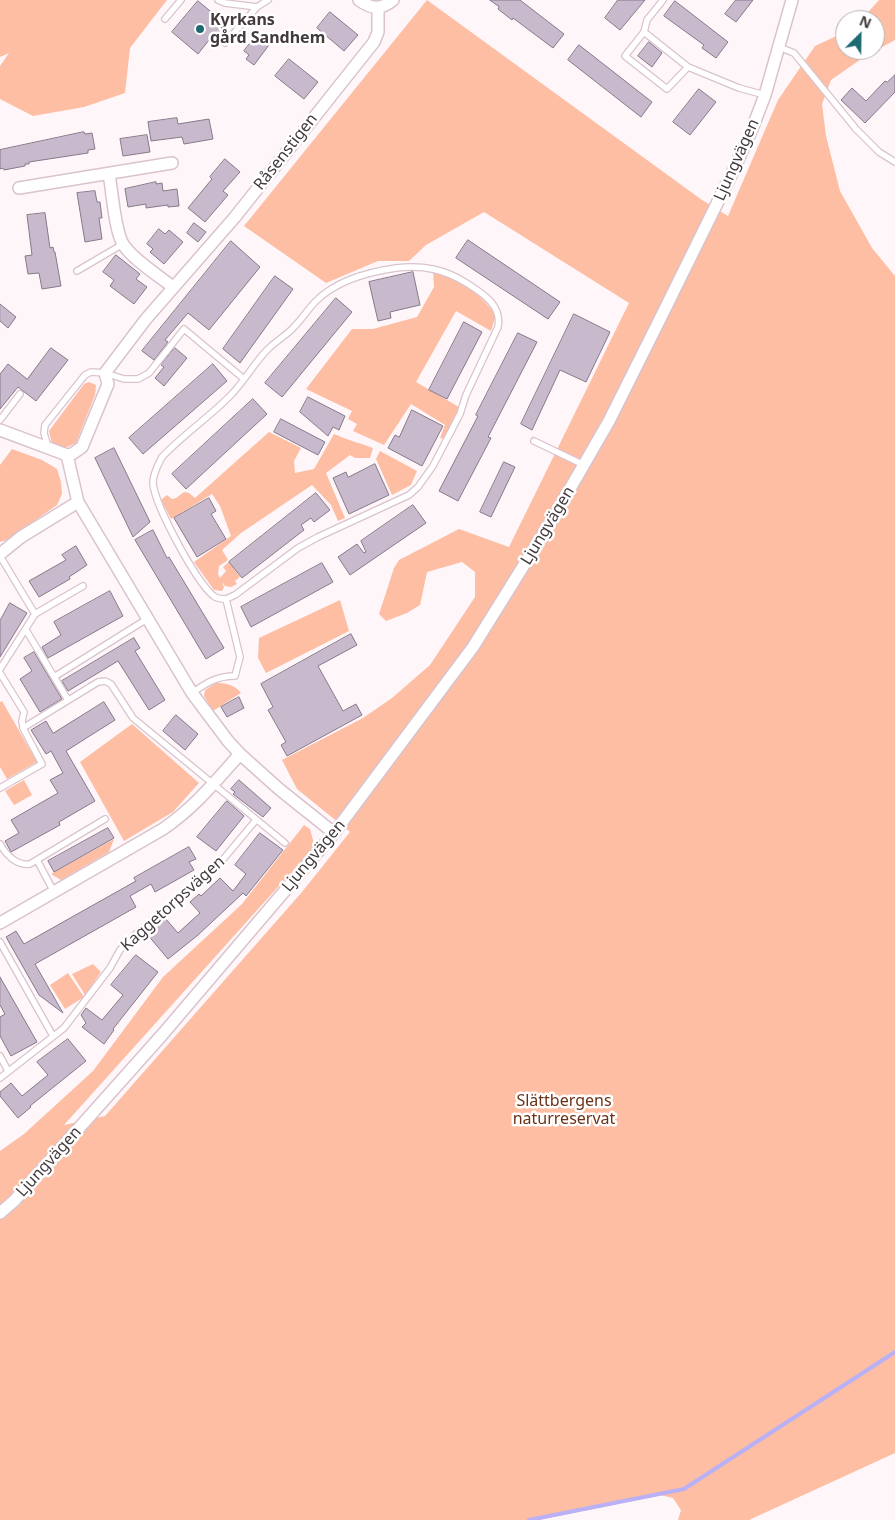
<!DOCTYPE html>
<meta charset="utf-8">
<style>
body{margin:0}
#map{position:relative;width:895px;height:1520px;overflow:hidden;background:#fff6fa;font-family:"Noto Sans",sans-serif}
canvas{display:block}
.north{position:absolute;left:835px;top:10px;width:50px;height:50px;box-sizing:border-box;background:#fff;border:1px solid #b4b0b2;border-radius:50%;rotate:23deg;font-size:14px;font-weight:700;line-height:20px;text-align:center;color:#433a3e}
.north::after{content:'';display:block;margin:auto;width:18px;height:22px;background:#1e6a71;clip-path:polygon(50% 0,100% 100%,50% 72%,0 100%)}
</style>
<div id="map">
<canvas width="895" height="1520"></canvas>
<div class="north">N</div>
</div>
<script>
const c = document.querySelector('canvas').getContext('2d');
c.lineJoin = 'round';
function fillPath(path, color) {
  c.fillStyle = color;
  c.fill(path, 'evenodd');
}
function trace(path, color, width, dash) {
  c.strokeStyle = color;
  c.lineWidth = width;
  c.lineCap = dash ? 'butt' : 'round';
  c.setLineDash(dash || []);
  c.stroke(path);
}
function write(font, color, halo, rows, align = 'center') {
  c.font = font + ' "Noto Sans",sans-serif';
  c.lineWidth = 5;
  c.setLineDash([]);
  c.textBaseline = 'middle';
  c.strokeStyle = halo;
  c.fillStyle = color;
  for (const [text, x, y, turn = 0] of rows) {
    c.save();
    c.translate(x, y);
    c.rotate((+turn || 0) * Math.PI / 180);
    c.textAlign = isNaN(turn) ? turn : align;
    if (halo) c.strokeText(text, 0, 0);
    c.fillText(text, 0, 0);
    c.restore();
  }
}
fillPath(new Path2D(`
 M0,0H167L130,48L125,93L84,107L33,116L0,99V66L9,53L0,57Z
 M427,0L702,200L728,216L778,100L815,46L845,32V50H875V20H861L879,0H895V40L864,57L831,80L822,104L826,136L840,191L872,248L895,276V1453L749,1520H678L681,1510L673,1498L660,1495L539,1520H0V1151L24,1134L93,1071L163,977L242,904L304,825L310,829L313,840V848L64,1125L105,1116L302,892L350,832L297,789L282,760L363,718L392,698L430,665L475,597V572L462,562L427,572L420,605L407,613L386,621L379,614L394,568L399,560L459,529L509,547L629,303L484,212L426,245L409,261H378L326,283L244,226Z
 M433,270C463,282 477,290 496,315L491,331L456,311L416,382L459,407L445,439L440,438L445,425L411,404L384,445L353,431L357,424L348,419L352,411L306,389L352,329H373L417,317L434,287Z
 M89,382L96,385L95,395L76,443L63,449L52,444L49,431L84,384Z
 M269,432L301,448L294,461L295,473L314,469L334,434C347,440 360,443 373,448L370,458H355L350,455L326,473L345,518L338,521L331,505L312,485L241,533L222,550L228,560L219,566L218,574L220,578L226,571L223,567L229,562L240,577L235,581L237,584L231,587L225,586L222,582L224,587L222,591L214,590L194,562L231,536L220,506L212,494L171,519L161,500L167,495L172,499L176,498L184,492L189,493L195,498Z
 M12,449L42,460L57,469L61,482L62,494L57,505L7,540L0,542V465Z
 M380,451L417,471L411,485L392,495L376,459Z
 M340,600L349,631L266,673L258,658L259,638Z
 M216,683C226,683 235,685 241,693L213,711L204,696L205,690Z
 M2,701L37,762L7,779L0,767V702Z
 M132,724L199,783L173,812L124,841L80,762Z
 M24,780L32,795L14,805L5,791Z
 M114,839L109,852L61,880L51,874Z
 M93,964L101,972L85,995L72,974Z
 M68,973L84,997L65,1009L50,985Z`), '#fdbea3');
trace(new Path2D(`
 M529,1520L684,1489L895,1352`), '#b9b0f5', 4);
const building = new Path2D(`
 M490,0H520L564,34L553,48L513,18L512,20L498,9L499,7Z
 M618,0H645L620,30L605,18Z
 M736,0H753L736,22L725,14Z
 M198,1L227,25L212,43L209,40L198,54L172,32Z
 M675,1L728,42L716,58L702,48L704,45L664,16Z
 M330,12L358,35L344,51L317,28Z
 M256,36L269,45L254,65L246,59L249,55L244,51Z
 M649,42L662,53L652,67L638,56Z
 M579,45L652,102L641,117L568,60Z
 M289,59L318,82L304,99L275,76Z
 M895,75V92L865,123L841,100L852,88L866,101L885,81L887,82Z
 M699,89L716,102L690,135L673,122Z
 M177,118L178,124L209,119L213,139L184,144L182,137L151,141L148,122Z
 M84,132L85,134L92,133L95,149L88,150V153L29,162V164H25V166L4,170L3,168L0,169V150Z
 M147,135L150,152L123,156L120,139Z
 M225,159L240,172L223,191L228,195L205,222L188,208L212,179L210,177Z
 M156,182V184L162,183L163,191L177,189L179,206L168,207V205L146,208V204L128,207L125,189Z
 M95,191L97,202H100L102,218H99L102,239L85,242L77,193Z
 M45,213L50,248L53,247L54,252H55L61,286L42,289L39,273L28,274L25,256L32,255L27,215Z
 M194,223L206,232L198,242L187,233Z
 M159,229L165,234L169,230L183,242L164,264L150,252L153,249L147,244Z
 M468,240L560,302L548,319L456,258Z
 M231,241L260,267L209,330L188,313L165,340L168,342L154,360L142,351Z
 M116,255L140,274L136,279L147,287L134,304L110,286L114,280L103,272Z
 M413,272L420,305L390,312L391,318L378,321L369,282Z
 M275,276L293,289L240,363L223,349Z
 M336,298L352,312L282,397L265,383Z
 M0,304L16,317L8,328L0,321Z
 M574,314L610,332L586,382L560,370L532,430L521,424Z
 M464,322L482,332L447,399L429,390Z
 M518,333L537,342L488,437L491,438L458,501L439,491L478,416L476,415Z
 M51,348L68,360L36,401L18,387L0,409V374L8,364L27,379Z
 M175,348L187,358L164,386L155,378L164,367L161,365Z
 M213,364L227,381L143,454L129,438Z
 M308,397L345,416L339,430L333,427L328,436L300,412Z
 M253,399L267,414L186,489L172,474Z
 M412,410L443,426L422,466L388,448L395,435L399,437Z
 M281,419L325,442L318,455L274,432Z
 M114,448L150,522L133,537L95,458Z
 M504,462L515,467L491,517L480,512Z
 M375,464L389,495L349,514L333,478L346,472L348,477Z
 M316,493L330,510L314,522L311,518L301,525L304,530L242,578L229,562Z
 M209,498L216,511L211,514L226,539L197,557L174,518Z
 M413,505L426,523L350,575L338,557L357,544L364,553L366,552L361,541Z
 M153,530L167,558L169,557L224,648L206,659L135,540Z
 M76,546L87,565L69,577L70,579L39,597L29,581L66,560L62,555Z
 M322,563L333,582L251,627L241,607Z
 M110,591L123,616L48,658L42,647L61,635L54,622Z
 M10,603L27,613L0,657V621Z
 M351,634L357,645L318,666L343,711L356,704L362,715L287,756L281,745L286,742L268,710L273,707L261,684Z
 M134,638L140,648L135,651L165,700L149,710L118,661L68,691L62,681Z
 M34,652L62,699L40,712L20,679L32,671L24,658Z
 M239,697L244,708L227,717L221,707Z
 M104,702L115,720L66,751L95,801L59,822L60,825L11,852L5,841L19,833L11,820L58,793L50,780L63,773L51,751L46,754L31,730L46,721L53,733Z
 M176,715L198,734L185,750L163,731Z
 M239,780L271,808L263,817L233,794L235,792L231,789Z
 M227,801L244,816L216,851L197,837Z
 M108,828L114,838L54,872L48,861Z
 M260,833L283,850L246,896L243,893L198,935L168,959L147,934L165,918L178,933L200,913L190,902L199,894L201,896L220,878L233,891L246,874L235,865Z
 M189,847L196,859L189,862L194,870L155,892L151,884L130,896L136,907L35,964L63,1013L39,995L6,937L16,931L24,944L136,881L134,878Z
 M136,955L158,972L113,1029L114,1030L104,1044L82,1027L86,1023L81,1015L86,1008L102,1020L123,995L111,985Z
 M0,977L37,1042L11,1056L0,1036V1017L5,1014L0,1005Z
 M68,1039L86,1061L30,1106L31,1107L18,1118L0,1096V1092L11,1083L22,1096L48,1075L37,1062Z`);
fillPath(building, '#c8bacc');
trace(building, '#867989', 1);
const lane = new Path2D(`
 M218,0L225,3L257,7L268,0
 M663,0L647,20L644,32L625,56L667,89L688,67
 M165,19L181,0
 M644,32L688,67L739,88L765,95
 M225,43L257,7
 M779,47L794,53L856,129L879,152L895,162
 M77,271L123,244
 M0,420L20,394
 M534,441L584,465
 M48,447L44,433L45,425L85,375L91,372L105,373L124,379H138L149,373L184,329L244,379
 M0,556L35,614L0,669
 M35,614L83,586
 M26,630L68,700
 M0,673L24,712L22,721L23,728
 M54,677L147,619
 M192,693C206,683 217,676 235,676L240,657L226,599C222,599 219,599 215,597C198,586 154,504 153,483C153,473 158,465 162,457C183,435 208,418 230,396C244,382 254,363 268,349C276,341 287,335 294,327C302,319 308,309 316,301C337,280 368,272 396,268C423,265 445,269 468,284C484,294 502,306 498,327L466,395L460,414L433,466L418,487L409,495L318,537L298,548L235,595L226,599
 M0,788L42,764L23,728L98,682L105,681L111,684L133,718L285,843
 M0,844C6,855 17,866 30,864L105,819
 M37,860L54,892
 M0,942L53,1036
 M0,1056L8,1071
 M0,1078L64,1028L110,968L120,950L131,938L220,863L256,820`);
const street = new Path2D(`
 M359,0C371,9 381,10 393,0
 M109,174C112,190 115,232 123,244C131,258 160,277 173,287
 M19,188L172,163
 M0,430L67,455
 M0,554L21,537L78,502
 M334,833L279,789L240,754L228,741L192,693L78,502L67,455L72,454L82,447L108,384L105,373L146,319L235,217L374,42L378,32V8
 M0,923L163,829C195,807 215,782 240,754
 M0,1213L14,1201L162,1035L334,833L473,647L552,520L609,421L660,319L735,167L752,129L765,95L792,0`);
trace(lane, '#d9c3cd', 8);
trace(street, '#d9c3cd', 14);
trace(lane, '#fff', 5.5);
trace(street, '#fff', 11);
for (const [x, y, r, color] of [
 [200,29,5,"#1e6a71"]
]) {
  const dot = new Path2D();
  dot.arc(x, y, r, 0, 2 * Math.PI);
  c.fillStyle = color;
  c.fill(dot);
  trace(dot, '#fff', 2);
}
write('bold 16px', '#433a3e', '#fff', [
 ["Kyrkans",210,20],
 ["gård Sandhem",210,38]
], 'left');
write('16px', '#433a3e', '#fff', [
 ["Råsenstigen",286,152,-52],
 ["Ljungvägen",737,160,-66],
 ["Ljungvägen",548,526,-59],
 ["Ljungvägen",314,856,-50],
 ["Kaggetorpsvägen",173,904,-42],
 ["Ljungvägen",49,1162,-48]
]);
write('16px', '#6c3217', '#fff', [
 ["Slättbergens",564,1101],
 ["naturreservat",564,1119]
]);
</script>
